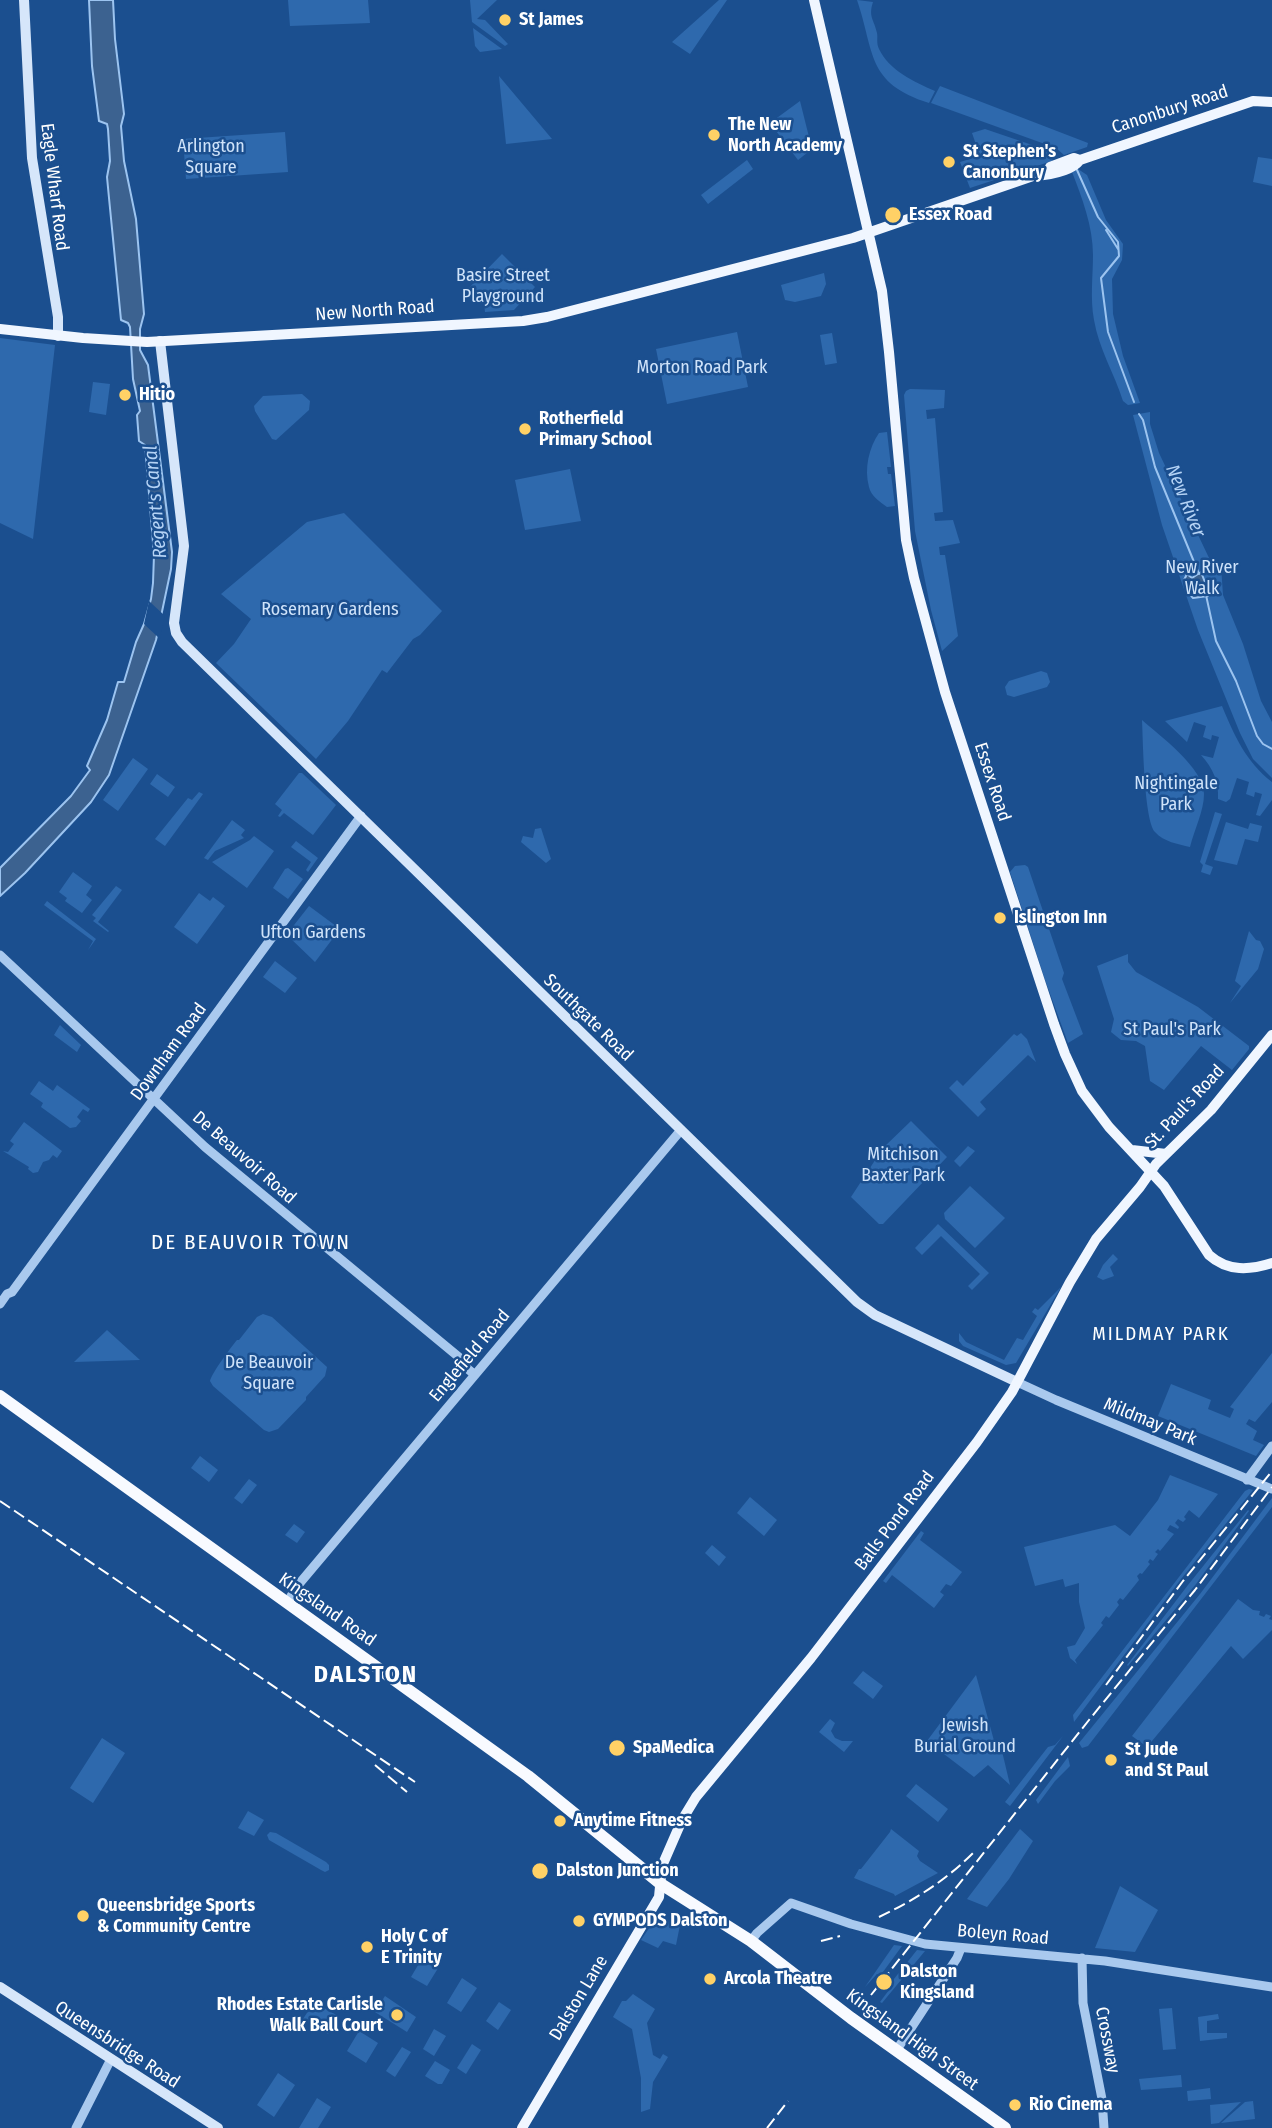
<!DOCTYPE html>
<style>
body{margin:0}
canvas{display:block;background:#1b4f8f}
</style>
<canvas width="1272" height="2128"></canvas>
<script>
const c = document.querySelector('canvas').getContext('2d');
c.lineJoin = 'round';
function fillPath(path, color) {
  c.fillStyle = color;
  c.fill(path, 'evenodd');
}
function trace(path, color, width, dash) {
  c.strokeStyle = color;
  c.lineWidth = width;
  c.lineCap = dash ? 'butt' : 'round';
  c.setLineDash(dash || []);
  c.stroke(path);
}
function write(font, color, halo, rows, align = 'center') {
  c.font = font + ' "Fira Sans Condensed",sans-serif';
  c.lineWidth = 5;
  c.setLineDash([]);
  c.textBaseline = 'middle';
  c.strokeStyle = halo;
  c.fillStyle = color;
  for (const [text, x, y, turn = 0] of rows) {
    c.save();
    c.translate(x, y);
    c.rotate((+turn || 0) * Math.PI / 180);
    c.textAlign = isNaN(turn) ? turn : align;
    if (halo) c.strokeText(text, 0, 0);
    c.fillText(text, 0, 0);
    c.restore();
  }
}
fillPath(new Path2D(`
 M288,0H368L370,23L290,26Z
 M470,0H497L477,19L485,20L508,44L505,46L472,22Z
 M719,0H727L690,54L672,42Z
 M857,0L873,2C868,17 874,19 877,33C878,38 876,43 879,49C889,70 914,82 935,91L929,103C866,83 875,53 857,0Z
 M473,28L502,49L480,52L475,46Z
 M499,76L552,139L506,144Z
 M940,86L1088,143L1087,147L1064,155L1056,148L931,103Z
 M800,101L812,149L798,160L770,123Z
 M985,129L1041,148L1049,152L1053,158L1052,161L970,188L960,162L980,156L972,133Z
 M285,132L288,172L186,179L183,139Z
 M1258,157L1272,159V186L1253,182Z
 M747,160L753,169L708,204L701,195Z
 M1078,169L1087,175L1106,220L1123,244L1122,260L1112,279L1113,314L1123,356L1140,403L1128,405L1123,401C1114,373 1099,349 1094,320C1090,298 1093,276 1093,255C1093,226 1082,198 1072,172Z
 M502,254L535,287L514,310L485,312L483,294L469,296L465,292Z
 M824,273L826,284L821,296L795,302L785,300L781,285Z
 M737,332L748,387L667,404L656,349Z
 M832,333L837,363L825,365L820,335Z
 M0,338L55,345L33,539L0,523Z
 M93,382L110,384L106,415L89,412Z
 M910,389L945,390L944,408L926,410L927,419L935,418L943,512L934,513L935,521L953,520L960,543L939,547L940,555H945L958,636L942,651L931,610L915,531L904,395L906,391Z
 M302,394L310,401L309,410L276,440L272,439L255,411L254,406L263,396Z
 M1150,412V424L1159,453L1210,560L1221,566L1223,595L1243,644L1261,701L1272,722V778L1253,759L1240,733L1198,630L1162,525L1133,415Z
 M887,432L891,467H887L888,474H891L895,506L887,507C880,502 871,496 869,487C864,468 869,448 879,433Z
 M570,469L581,521L525,530L515,480Z
 M344,513L442,611L420,635L413,639L387,673L382,670L348,721L316,759L216,663L234,644L251,619L221,594L307,522Z
 M1041,671L1047,673L1050,682L1047,687L1014,697L1007,695L1005,687L1009,681Z
 M1222,706C1234,735 1246,762 1272,782V800L1260,816L1256,815L1262,794L1255,792L1254,797L1246,794L1249,782L1237,778L1230,799L1226,802L1218,799C1219,782 1213,768 1201,755L1213,758L1219,737L1212,735L1211,740L1203,737L1206,726L1194,722L1187,742L1165,721Z
 M1142,720C1160,736 1204,768 1204,794C1204,811 1194,830 1190,847C1178,844 1164,842 1155,832C1144,820 1143,740 1142,720Z
 M133,758L148,769L118,811L103,800Z
 M299,773H302L336,805L313,835L284,813L280,817L278,816L282,810L275,804Z
 M157,774L175,787L168,797L150,784Z
 M199,792L203,794L165,846L155,839L188,798L192,800Z
 M1215,812L1222,814L1205,864L1213,867L1210,875L1201,872L1203,865L1200,862Z
 M232,820L245,830L241,835L244,838L215,851L208,860L204,858Z
 M1226,822L1248,829L1250,823L1262,826L1258,842L1245,839L1237,865L1214,860Z
 M541,828L550,856L551,859L546,863L521,842L523,836L533,838L535,829Z
 M254,836L274,851L247,888L212,862L250,840Z
 M296,841L318,858L308,872L306,870L311,862L291,847Z
 M1025,865L1028,867L1064,973L1062,979L1083,1034L1068,1043L1045,980L1010,872L1015,866Z
 M288,868L303,879L288,899L273,888L285,869Z
 M73,872L92,886L86,895L92,900L82,913L65,901L67,898L59,892Z
 M116,886L122,890L98,922L109,931L108,932L93,921L96,918L92,915Z
 M199,893L210,901L213,897L225,906L197,944L174,927Z
 M47,901L96,939L88,950L93,941L44,905Z
 M309,906L340,929L315,962L288,936L287,934Z
 M1249,931L1256,940L1260,941L1264,949L1258,969L1230,1003L1241,986L1235,981Z
 M1128,954V962L1136,972L1198,1007L1249,1046V1049L1232,1070L1201,1046L1164,1090L1150,1081L1145,1046L1136,1041L1121,1040L1111,1032L1114,1019L1097,966Z
 M275,961L297,978L285,993L263,977Z
 M60,1025L81,1045L77,1052L54,1035Z
 M1021,1033L1027,1039L1036,1062L1028,1055L980,1102L986,1109L978,1117L949,1088L957,1080L963,1086L1014,1034L1017,1036Z
 M39,1081L53,1091L57,1085L90,1109L88,1112L83,1109L77,1117L81,1121L76,1127L70,1128L41,1107L43,1103L30,1094Z
 M911,1121L947,1157L883,1224H879L851,1197L883,1148Z
 M24,1122L62,1151L57,1158L53,1155L49,1160L43,1162L38,1172L33,1173L28,1169L29,1167L3,1151L8,1152L14,1144L10,1141Z
 M968,1146L975,1151L960,1167L954,1161Z
 M970,1186L1005,1218L975,1248L945,1219L944,1213Z
 M938,1224L989,1273L972,1290L968,1286L980,1274L941,1236L922,1255L915,1248Z
 M1113,1254L1118,1259L1110,1267L1114,1276L1103,1280L1097,1277L1103,1265Z
 M1061,1287L1016,1363L1006,1365L963,1346L959,1341V1333L966,1342L1004,1360L1017,1338L1023,1340L1037,1316L1032,1312L1035,1308L1038,1310Z
 M263,1314L272,1317L327,1367L325,1376L306,1397V1400L278,1429L269,1432L264,1430L213,1386L210,1381C212,1373 231,1347 237,1340H239L257,1317Z
 M107,1330L140,1360L74,1362Z
 M1272,1353V1402L1255,1422L1249,1419L1246,1424L1257,1431L1253,1440L1264,1445L1256,1456L1158,1416L1171,1384L1211,1400L1208,1409L1230,1418L1234,1409L1230,1407Z
 M200,1456L218,1470L209,1482L191,1468Z
 M1170,1475L1218,1494L1199,1518L1189,1510L1184,1517L1186,1519L1183,1522L1178,1519L1175,1523L1179,1527L1178,1529L1170,1525L1167,1530L1174,1534L1160,1551L1158,1549L1155,1552L1158,1554L1153,1561L1150,1559L1148,1562L1150,1564L1142,1574L1140,1573L1137,1576L1139,1580L1123,1600L1120,1598L1117,1602L1119,1605L1109,1618L1106,1616L1101,1623L1103,1625L1075,1660L1077,1664L1070,1658L1067,1647L1075,1645L1085,1628L1079,1602V1583L1065,1587L1063,1579L1035,1586L1024,1547L1115,1525L1130,1536L1158,1500Z
 M249,1479L257,1485L242,1504L234,1498Z
 M1249,1489L1253,1490L1181,1579L1074,1722L1073,1715L1245,1491Z
 M750,1497L777,1520L764,1536L737,1513Z
 M1272,1498V1507L1088,1746L1082,1748L1079,1743L1200,1594Z
 M1248,1510L1249,1511L1196,1584L1128,1666L1127,1665L1188,1585Z
 M294,1524L305,1532L297,1543L285,1535Z
 M921,1531L924,1533L920,1540L962,1572L951,1586L946,1584L940,1592L944,1595L934,1608L892,1575L886,1583L883,1581Z
 M712,1545L726,1557L719,1566L705,1553Z
 M1238,1599L1253,1610L1260,1611L1259,1615L1264,1617L1266,1614L1271,1616L1269,1619L1272,1620V1630L1243,1659L1231,1646L1147,1747L1132,1736Z
 M863,1671L883,1686L873,1699L853,1683Z
 M976,1675L996,1748L1001,1747L1010,1785L988,1765L974,1777L927,1741Z
 M830,1719L835,1723L831,1731L835,1738L842,1741H853L844,1752L819,1732Z
 M1063,1736L1010,1806L1005,1802L1048,1747L1055,1745Z
 M102,1738L125,1753L93,1803L70,1788Z
 M1068,1757L1070,1766L1055,1781L1038,1804L1036,1800Z
 M916,1784L948,1809L938,1822L906,1796Z
 M248,1811L264,1820L254,1836L238,1828Z
 M891,1829L919,1851L917,1856L920,1861L938,1873L895,1896L894,1894L854,1878L859,1869H861L890,1832Z
 M1020,1829L1033,1841L1009,1879L987,1907L967,1899Z
 M270,1832L276,1833L326,1862L329,1865V1870L325,1872L321,1870L269,1840L267,1835Z
 M1120,1886L1158,1910L1135,1952L1095,1948Z
 M656,1918L680,1925L676,1945L663,1941L658,1948L641,1940Z
 M894,1945L902,1946L880,1976L877,1974L865,1987Z
 M917,1950L925,1951L882,2003L880,2002L892,1986L890,1984Z
 M424,1955L440,1965L427,1986L411,1977Z
 M462,1978L477,1988L461,2012L447,2003Z
 M633,1994L655,2009L647,2023L653,2055L660,2059L663,2054L668,2057L653,2082L650,2109L641,2112V2078L632,2029L613,2017L622,2001H626Z
 M385,1996L416,2017L407,2032L375,2012Z
 M314,2002L338,2016L328,2034L303,2019Z
 M499,2002L511,2010L498,2030L486,2021Z
 M1172,2008L1176,2049L1163,2050L1159,2009Z
 M1218,2014L1219,2019L1207,2021V2033H1227V2038L1200,2041L1198,2017Z
 M434,2029L446,2036L434,2056L423,2049Z
 M359,2031L378,2043L366,2063L347,2051Z
 M472,2044L481,2050L466,2074L457,2068Z
 M402,2047L411,2052L395,2077L386,2071Z
 M435,2061L450,2070L442,2084H438L425,2076Z
 M278,2073L295,2085L274,2117L257,2105Z
 M1181,2075L1182,2087L1141,2090L1139,2079Z
 M1210,2088L1211,2099L1188,2101L1187,2091Z
 M317,2098L331,2107L318,2128H299Z
 M1253,2101L1255,2119L1221,2123L1245,2102Z
 M1241,2102L1219,2123L1211,2124L1210,2105Z`), '#2e69ad');
const water = new Path2D(`
 M89,0H113L115,39L124,114L121,126L124,161L136,219L144,314L140,329V350L148,365L172,552L171,569L156,640L109,775L91,802L25,873L0,896V868L71,796L90,770L87,766L107,720L118,682H124L136,642L144,624L151,599L153,583L154,555L145,445L139,441L137,415L140,411L133,379L130,327L128,323L121,320L109,198L107,177L110,161L108,129L107,124L99,121L92,66Z
 M1201,572L1208,590V596L1193,598L1188,592L1184,580L1187,574L1192,578Z`);
fillPath(water, '#3c6290');
trace(water, '#9cc4f0', 2);
fillPath(new Path2D(`
 M149,601L165,616L160,639L144,624Z`), '#1b4f8f');
trace(new Path2D(`
 M1077,170L1098,217L1118,242L1119,256L1101,278L1108,332L1134,402
 M1106,230L1118,249
 M1139,414L1143,420L1155,467L1199,574
 M1206,595L1216,641L1236,681L1257,736L1263,744L1272,749`), '#9cc4f0', 2);
trace(new Path2D(`
 M0,955L205,1147L460,1358L462,1364L475,1375
 M0,1304L7,1294L12,1292L361,816
 M1017,1382L1056,1400L1272,1489
 M1247,1480L1272,1446
 M288,1604L291,1596L299,1584L681,1130
 M751,1941L757,1933L791,1903L851,1924L925,1944L1105,1961L1272,1987
 M1082,1958L1083,2003L1102,2099L1104,2128
 M896,2051L957,1958L961,1948
 M76,2128L111,2059`), '#a9c9ee', 9);
trace(new Path2D(`
 M24,0L32,158L58,317V336
 M160,341L184,546L174,623L176,633L182,642L857,1302L875,1315L1017,1382
 M0,1987L218,2128`), '#d6e6fa', 10);
trace(new Path2D(`
 M814,0L882,291L889,352L906,540L914,578L945,692L1054,1024L1065,1054L1082,1091L1109,1127L1164,1186L1209,1255C1228,1272 1250,1270 1272,1263
 M1050,167L1074,158L1080,160L1253,101L1272,102
 M0,329L83,338L147,342L523,321L547,317L853,238L1033,176C1048,175 1071,172 1080,160
 M1132,1150L1166,1154
 M522,2128L659,1897L662,1866L682,1820L696,1797L811,1658L977,1442L1012,1392L1070,1282L1096,1239L1140,1187L1156,1164L1211,1110L1272,1035`), '#f0f6ff', 10);
trace(new Path2D(`
 M0,1396L528,1776L661,1884L751,1941L851,2018L1005,2128`), '#f8faff', 12);
trace(new Path2D(`
 M0,1501L415,1782
 M1106,1685L1183,1581L1272,1471
 M375,1765L407,1792
 M879,1917C915,1900 948,1879 976,1850
 M821,1941L840,1936
 M871,1995L1089,1720L1195,1590L1272,1487
 M767,2128L788,2101`), '#fff', 2, [12, 5]);
for (const [x, y, r, color] of [
 [505,20,7,"#ffd166"],
 [714,135,7,"#ffd166"],
 [949,162,7,"#ffd166"],
 [893,215,9,"#ffd166"],
 [125,395,7,"#ffd166"],
 [525,429,7,"#ffd166"],
 [1000,918,7,"#ffd166"],
 [617,1748,9,"#ffd166"],
 [1111,1760,7,"#ffd166"],
 [560,1821,7,"#ffd166"],
 [540,1871,9,"#ffd166"],
 [83,1916,7,"#ffd166"],
 [579,1921,7,"#ffd166"],
 [367,1947,7,"#ffd166"],
 [710,1979,7,"#ffd166"],
 [884,1982,9,"#ffd166"],
 [397,2015,7,"#ffd166"],
 [1015,2105,7,"#ffd166"]
]) {
  const dot = new Path2D();
  dot.arc(x, y, r, 0, 2 * Math.PI);
  c.fillStyle = color;
  c.fill(dot);
  trace(dot, '#1b4f8f', 2.5);
}
write('bold 18px', '#fff', '#1b4f8f', [
 ["St James",519,20],
 ["The New",728,125],
 ["North Academy",728,146],
 ["St Stephen's",963,152],
 ["Canonbury",963,173],
 ["Essex Road",909,215],
 ["Hitio",139,395],
 ["Rotherfield",539,419],
 ["Primary School",539,440],
 ["Islington Inn",1014,918],
 ["SpaMedica",633,1748],
 ["St Jude",1125,1750],
 ["and St Paul",1125,1771],
 ["Anytime Fitness",574,1821],
 ["Dalston Junction",556,1871],
 ["Queensbridge Sports",97,1906],
 ["& Community Centre",97,1927],
 ["GYMPODS Dalston",593,1921],
 ["Holy C of",381,1937],
 ["E Trinity",381,1958],
 ["Dalston",900,1972],
 ["Kingsland",900,1993],
 ["Arcola Theatre",724,1979],
 ["Rhodes Estate Carlisle",383,2005,"right"],
 ["Walk Ball Court",383,2026,"right"],
 ["Rio Cinema",1029,2105]
], 'left');
write('18px', '#fff', '#1b4f8f', [
 ["Canonbury Road",1170,110,-18],
 ["Eagle Wharf Road",54,187,83],
 ["New North Road",375,311,-4],
 ["Essex Road",992,782,72],
 ["Southgate Road",588,1018,44],
 ["Downham Road",169,1052,-54],
 ["St. Paul's Road",1185,1107,-47],
 ["De Beauvoir Road",244,1158,41],
 ["Englefield Road",470,1356,-50],
 ["Mildmay Park",1150,1422,22],
 ["Balls Pond Road",895,1521,-53],
 ["Kingsland Road",327,1610,35],
 ["Boleyn Road",1003,1935,5],
 ["Dalston Lane",579,1998,-59],
 ["Kingsland High Street",912,2040,36],
 ["Crossway",1107,2040,79],
 ["Queensbridge Road",117,2045,33]
]);
write('18px', '#cfe3fa', '#1b4f8f', [
 ["Arlington",211,147],
 ["Square",211,168],
 ["Basire Street",503,276],
 ["Playground",503,297],
 ["Morton Road Park",702,368],
 ["New River",1202,568],
 ["Walk",1202,589],
 ["Rosemary Gardens",330,610],
 ["Nightingale",1176,784],
 ["Park",1176,805],
 ["Ufton Gardens",313,933],
 ["St Paul's Park",1172,1030],
 ["Mitchison",903,1155],
 ["Baxter Park",903,1176],
 ["De Beauvoir",269,1363],
 ["Square",269,1384],
 ["Jewish",965,1726],
 ["Burial Ground",965,1747]
]);
write('italic 19px', '#b5d3f5', '#1b4f8f', [
 ["New River",1185,501,68],
 ["Regent's Canal",156,502,-95]
]);
c.letterSpacing = '2px';
write('19px', '#fff', '#1b4f8f', [
 ["MILDMAY PARK",1161,1335]
]);
c.letterSpacing = '0px';
c.letterSpacing = '2px';
write('21px', '#fff', '#1b4f8f', [
 ["DE BEAUVOIR TOWN",251,1243]
]);
c.letterSpacing = '0px';
c.letterSpacing = '2px';
write('bold 24px', '#fff', '#1b4f8f', [
 ["DALSTON",366,1675]
]);
c.letterSpacing = '0px';
</script>
